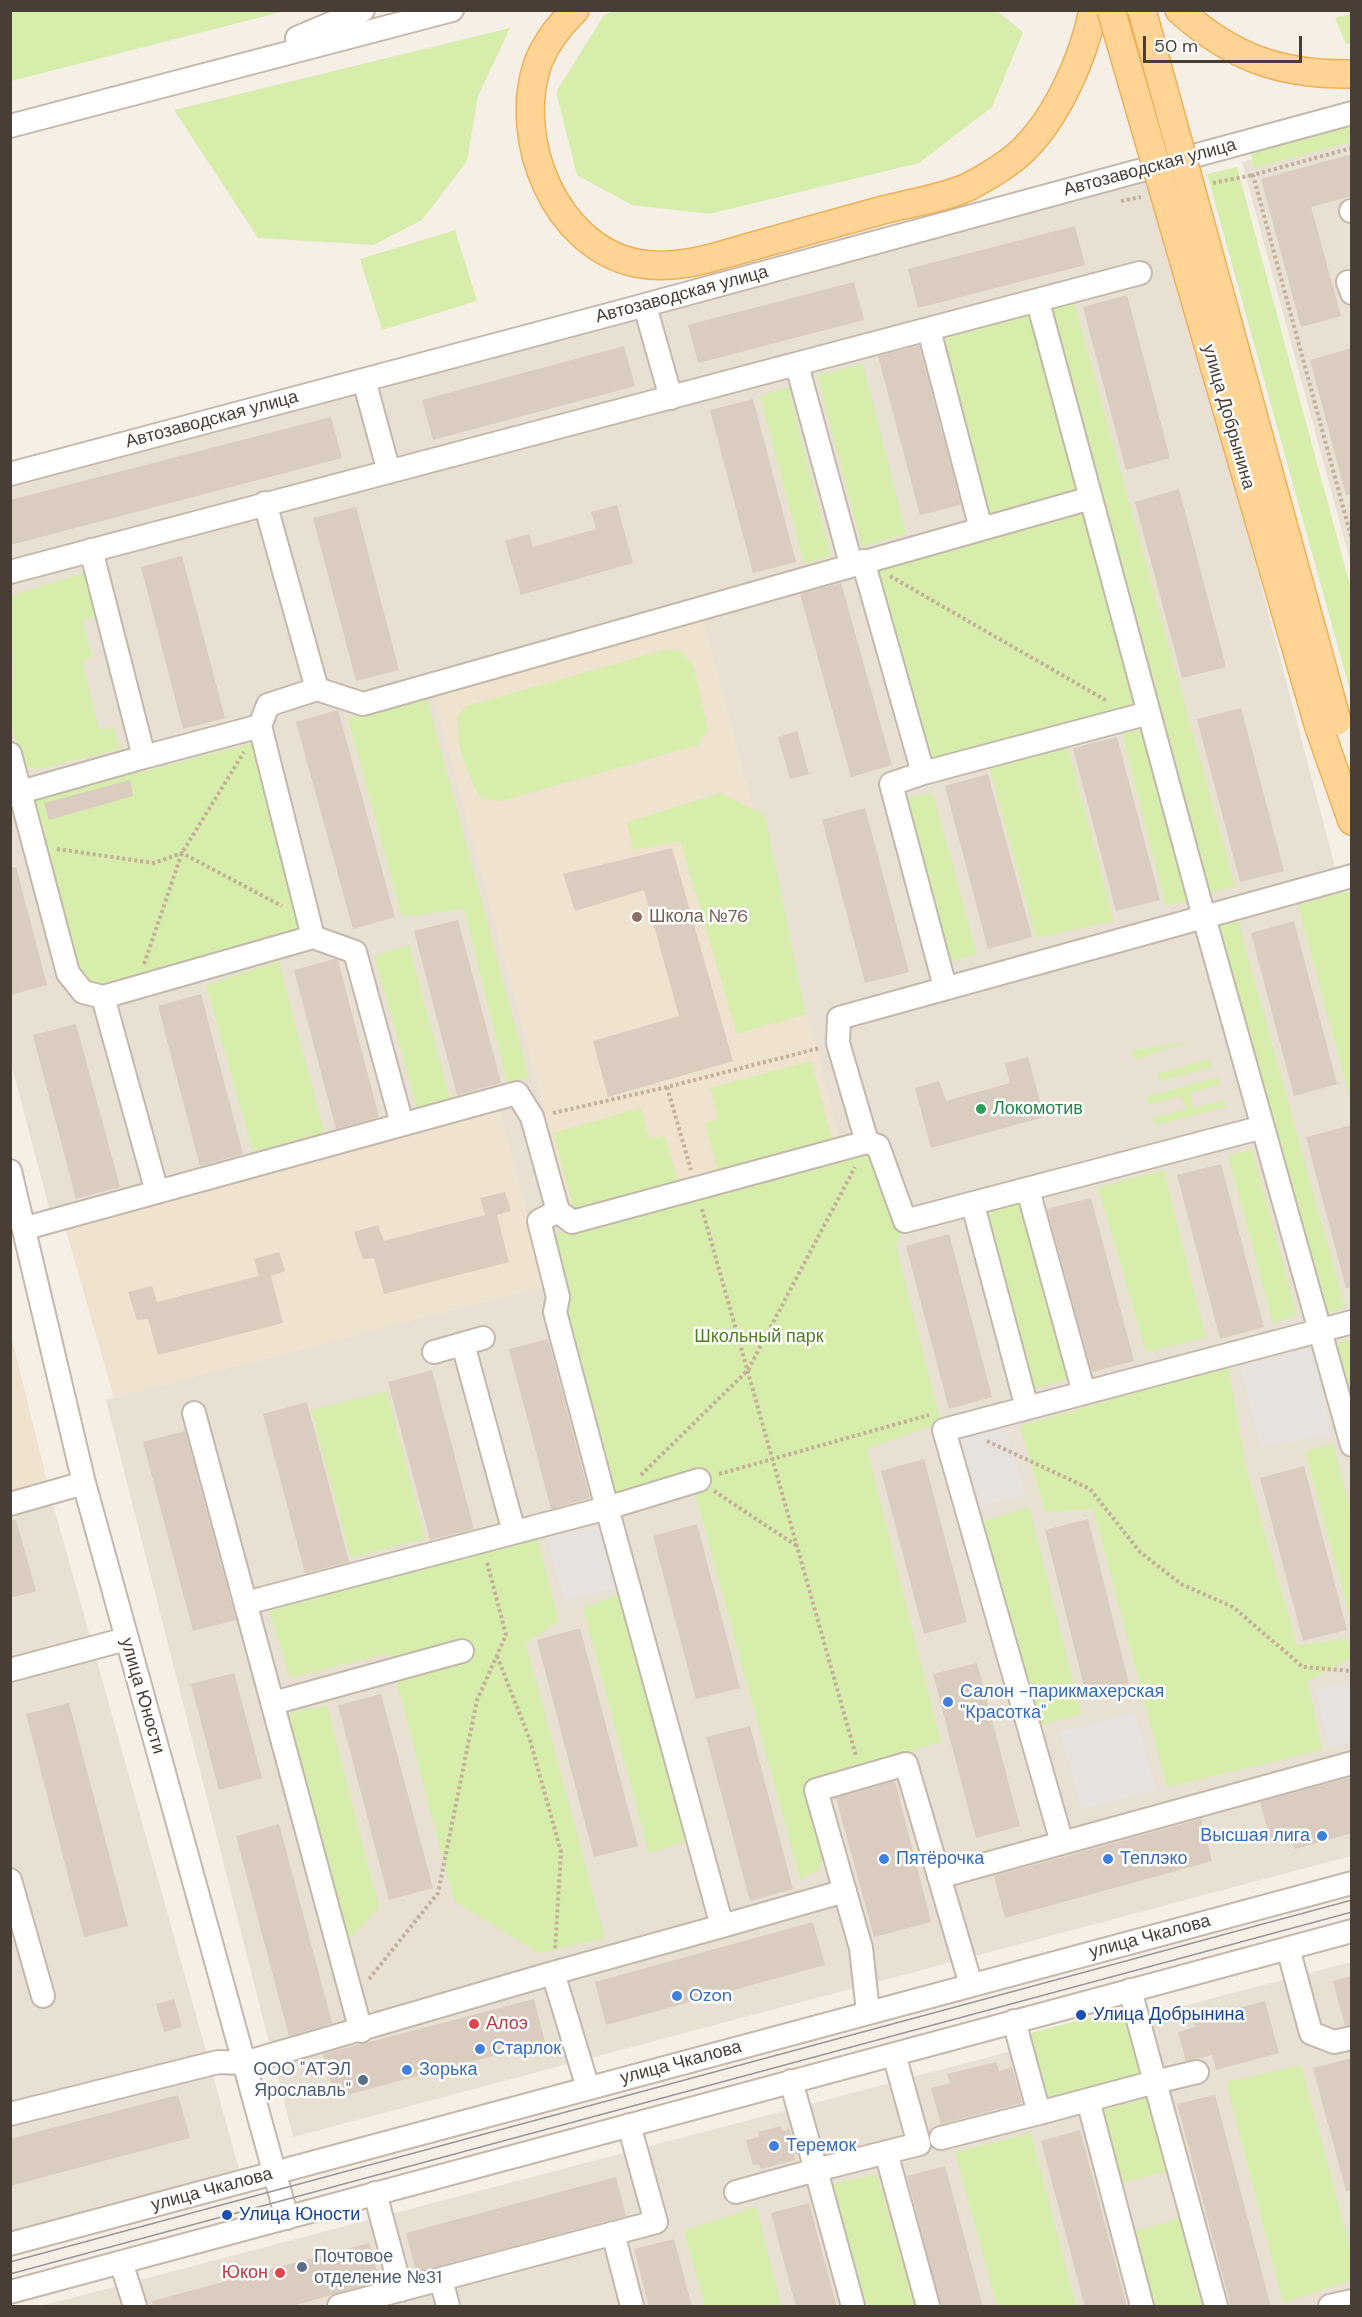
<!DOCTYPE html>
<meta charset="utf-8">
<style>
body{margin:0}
#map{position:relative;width:1362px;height:2317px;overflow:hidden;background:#f5efe6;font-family:"DM Sans",sans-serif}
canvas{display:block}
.frame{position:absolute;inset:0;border:12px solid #483e35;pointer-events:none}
.scale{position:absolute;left:1143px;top:36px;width:159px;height:27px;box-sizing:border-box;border:3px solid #483e35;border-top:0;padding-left:8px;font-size:18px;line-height:21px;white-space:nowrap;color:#483e35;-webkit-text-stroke:4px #fff;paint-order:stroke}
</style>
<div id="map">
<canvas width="1362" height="2317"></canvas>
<div class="frame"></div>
<div class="scale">50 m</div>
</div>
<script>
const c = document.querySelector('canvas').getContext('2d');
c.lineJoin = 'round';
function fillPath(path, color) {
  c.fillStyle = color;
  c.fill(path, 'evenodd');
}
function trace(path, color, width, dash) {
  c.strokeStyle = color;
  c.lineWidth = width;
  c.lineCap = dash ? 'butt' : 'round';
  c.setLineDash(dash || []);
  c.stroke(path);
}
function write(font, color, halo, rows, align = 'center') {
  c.font = font + ' "DM Sans",sans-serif';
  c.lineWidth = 5;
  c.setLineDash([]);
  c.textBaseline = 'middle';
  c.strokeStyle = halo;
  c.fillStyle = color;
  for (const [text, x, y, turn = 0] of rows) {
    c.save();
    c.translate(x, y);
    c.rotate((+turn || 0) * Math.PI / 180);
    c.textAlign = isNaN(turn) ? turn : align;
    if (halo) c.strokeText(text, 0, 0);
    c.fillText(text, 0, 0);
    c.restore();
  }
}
fillPath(new Path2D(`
 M1351,132V564L1242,162Z
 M1154,178L1351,928V1856L293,2137L106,1400L545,1286L54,1227L11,1063L10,484Z
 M51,1497L239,2169L11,2232V1508Z
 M1351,1962V2306H41Z`), '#e9e0d4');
fillPath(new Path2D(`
 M703,618L840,1141L572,1214L433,692Z
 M499,1106L546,1286L114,1398L65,1227Z
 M10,1331L51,1497L10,1508Z`), '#efe2cf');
fillPath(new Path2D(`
 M11,10H285V11L11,81Z
 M614,11H997L1023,32L992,107L919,163L709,214L632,205L577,175L556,92L604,15Z
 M1351,14V43L1346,44L1335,18Z
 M510,28L478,96L467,161L422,220L373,245L258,238L174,110Z
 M1351,120V142L1254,168L1250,149Z
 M1237,167L1351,589V694L1207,174Z
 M455,230L477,301L382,330L360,259Z
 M1074,302L1235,886L1207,894L1051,310Z
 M1031,315L1078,491L987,515L943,338Z
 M863,364L906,534L862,547L817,375Z
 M788,387L831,556L804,564L760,396Z
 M1086,506L1141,709L927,764L872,572Z
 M86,572L97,616L83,620L92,657L82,661L99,729L114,728L120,749L40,769L22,768L11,722L13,673L11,596Z
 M664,650L681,651L693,665L708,729L698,745L501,801L481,798C470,783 455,741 457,722C457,715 461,711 466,706Z
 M427,698L529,1077L507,1083L464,909L402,917L348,718Z
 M1144,728L1191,900L1166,906L1122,734Z
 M257,742L303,930L95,986L76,968L32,800Z
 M1067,744L1114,921L1036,938L989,765Z
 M720,793L765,815L806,1014L737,1034L680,841L633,850L627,822Z
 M933,793L977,954L949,962L905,798Z
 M1349,891L1352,901L1351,1103L1298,905Z
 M1238,921L1345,1307L1328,1314L1215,926Z
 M409,945L450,1099L417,1107L374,956Z
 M279,961L324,1132L253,1152L206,985Z
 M1189,1041L1135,1060L1132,1051Z
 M1209,1059L1212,1067L1160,1081L1157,1074Z
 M811,1061L833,1142L718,1173L705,1123L718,1119L710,1088Z
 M1218,1077L1221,1084L1190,1093L1193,1108L1225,1100L1227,1107L1155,1125L1153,1118L1186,1109L1181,1096L1149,1105L1146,1097Z
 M641,1108L649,1139L665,1135L679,1185L575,1214L553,1133Z
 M860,1149H876L902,1225L896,1247L941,1422L867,1449L941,1742L803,1783L824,1855L819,1869L800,1879L690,1475L610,1495L562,1313L553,1235Z
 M1252,1149L1297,1315L1273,1323L1228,1155Z
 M1164,1170L1206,1337L1146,1352L1098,1187Z
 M1021,1200L1068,1379L1030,1390L983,1212Z
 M1351,1339V1409L1334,1344Z
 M1228,1366L1246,1467L1297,1645L1348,1639L1351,1658L1308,1681L1322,1750L1167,1787L1093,1509L1045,1512L1020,1426Z
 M387,1391L425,1538L351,1558L311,1410Z
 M1333,1444L1351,1513V1622L1305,1451Z
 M1029,1507L1081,1714L1041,1725L981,1522Z
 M537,1536L559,1621L526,1643L605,1938L539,1953L454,1901L389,1653L290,1678L269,1611Z
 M620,1594L688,1841L649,1853L583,1608Z
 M327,1705L379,1907L349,1940L286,1714Z
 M1129,2007L1148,2078L1045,2105L1027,2034Z
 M1301,2065L1351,2251V2280L1283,2303L1226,2082Z
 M1146,2098L1167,2171L1120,2183L1103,2110Z
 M1031,2133L1076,2306H997L955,2152Z
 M877,2174L915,2306H867L832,2184Z
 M756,2207L781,2306H705L684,2231Z
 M1179,2219L1202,2306H1154L1134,2231Z`), '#d7edac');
fillPath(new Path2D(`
 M1312,1347L1331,1435L1261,1446L1240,1366Z
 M1005,1426L1025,1494L981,1506L961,1437Z
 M599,1526L615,1587L565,1601L547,1538Z
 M1351,1681V1742L1330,1747L1316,1691Z
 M1135,1712L1156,1790L1082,1809L1060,1732Z`), '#e5e2df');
fillPath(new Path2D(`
 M1352,154V196L1311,207L1341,316L1301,327L1261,179Z
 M1075,226L1085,265L918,308L908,269Z
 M854,282L864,320L698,363L688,325Z
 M1127,295L1170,458L1126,470L1083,307Z
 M919,345L961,505L920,515L878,356Z
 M624,346L635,386L433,440L422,400Z
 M1352,348V494L1346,495L1310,360Z
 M753,399L796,562L753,573L710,410Z
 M331,417L342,458L10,545V500Z
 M1179,489L1226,667L1182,678L1135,502Z
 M617,505L633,563L521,595L505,541L529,534L533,547L596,529L591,512Z
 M356,507L399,670L356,681L313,518Z
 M182,556L225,718L183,729L141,567Z
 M841,583L892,765L851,777L800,594Z
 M1241,708L1284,871L1240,882L1197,719Z
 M338,710L395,917L353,929L296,722Z
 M797,731L809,774L790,779L778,737Z
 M1117,737L1160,900L1116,911L1073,748Z
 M988,774L1032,937L988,949L945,786Z
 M130,780L133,796L49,820L44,803Z
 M865,808L909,972L865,983L822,820Z
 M672,848L733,1061L608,1097L593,1041L679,1016L644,890L575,911L563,874Z
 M16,867L47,985L10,995V868Z
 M458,920L501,1083L457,1095L414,931Z
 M1294,921L1337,1084L1294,1096L1251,933Z
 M335,959L338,960L379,1117L336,1129L294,970Z
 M201,994L243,1154L200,1166L158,1006Z
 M76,1024L120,1187L76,1199L33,1035Z
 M1028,1057L1044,1117L931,1148L915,1088L939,1081L946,1101L1010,1083L1005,1063Z
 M1352,1125V1287L1346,1288L1306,1137Z
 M1221,1164L1264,1327L1220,1339L1177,1175Z
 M505,1192L511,1211L497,1215L509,1262L384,1294L374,1258L363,1259L354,1232L378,1225L384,1241L485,1215L480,1198Z
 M1091,1198L1134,1361L1092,1372L1047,1209Z
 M949,1234L992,1397L949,1409L906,1246Z
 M279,1252L285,1271L271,1276L283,1323L158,1355L148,1319L137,1320L128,1292L152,1286L157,1302L259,1276L254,1259Z
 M548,1339L590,1498L551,1509L509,1349Z
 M432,1370L474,1529L430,1540L388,1382Z
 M307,1402L349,1562L305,1573L263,1414Z
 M185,1431L236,1620L193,1631L143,1442Z
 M924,1459L967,1622L924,1634L881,1471Z
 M1304,1466L1347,1630L1303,1641L1260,1478Z
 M1088,1519L1129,1684L1086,1694L1045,1530Z
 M10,1520H16L36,1591L10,1598Z
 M697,1524L740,1688L696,1699L653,1536Z
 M580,1628L638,1846L594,1857L537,1640Z
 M977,1663L1020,1826L976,1838L933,1674Z
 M234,1673L262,1778L219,1790L191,1684Z
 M381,1694L433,1888L389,1900L338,1705Z
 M69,1703L128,1926L84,1937L26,1714Z
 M750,1726L793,1889L750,1901L706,1737Z
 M1352,1777V1833L1295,1849L1292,1839L1272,1845L1260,1802Z
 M895,1781L931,1922L874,1937L836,1798Z
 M1201,1819L1212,1861L1005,1918L994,1876Z
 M279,1824L332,2023L289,2036L236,1836Z
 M813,1922L825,1965L606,2025L595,1982Z
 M1352,1976V2025L1345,2026L1333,1981Z
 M174,1999L182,2027L164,2032L156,2004Z
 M534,1999L545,2042L335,2098L323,2054Z
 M1265,2001L1279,2053L1216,2070L1212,2055L1186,2061L1178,2032L1195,2027L1193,2020Z
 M1352,2058V2190L1346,2191L1313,2068Z
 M996,2062L999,2071L1012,2067L1022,2103L941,2124L931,2088L950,2083L947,2074Z
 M178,2095L190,2138L10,2186V2139Z
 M1215,2095L1271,2307H1231L1177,2104Z
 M781,2126L782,2131L790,2129L797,2154H794L795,2160L761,2169L759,2164L753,2165L746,2140L759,2137L758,2132Z
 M1080,2130L1127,2307H1085L1041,2141Z
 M945,2166L983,2307H941L907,2176Z
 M616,2177L626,2216L416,2272L406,2233Z
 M809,2203L837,2307H796L771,2213Z
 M674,2239L692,2307H649L634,2249Z
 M369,2243L380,2281L289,2307H153L152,2301Z`), '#daccbe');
const minor = new Path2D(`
 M297,38L363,10
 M10,126L452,10
 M1351,211H1352
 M1348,282L1352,293
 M1038,302L1204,917L1352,1445
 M645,306L671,398
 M929,330L981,529
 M797,365L851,564
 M364,380L389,472
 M10,474L623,311L1352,113
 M863,561L923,773
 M10,572L1140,273
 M317,689L363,704L1091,498
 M260,726L268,705L317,689L265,503
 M10,754L68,973L83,992L103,997L157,1192
 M144,757L260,726L313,937
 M10,795L144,757L91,550
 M945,987L891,784L923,773L1149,713
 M103,997L313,937L355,952L402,1124
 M867,1142L878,1146L905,1221L1263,1127
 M10,1171L84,1483L287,2218
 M1028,1190L1084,1393
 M973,1205L1027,1408
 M558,1211L539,1221L558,1297L555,1312L607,1508L699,1480
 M26,1228L517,1093L532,1117L558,1211L572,1222L867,1142L838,1043L839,1018L1352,876
 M1352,1322L944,1430L1062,1843L1352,1763
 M463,1344L514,1532
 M434,1352L483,1338
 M194,1413L361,2031
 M10,1504L84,1483
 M246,1603L607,1508L722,1926L845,1891
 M10,1670L126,1639
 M273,1703L462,1651
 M939,1877L1062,1843
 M10,1880L43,1996
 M1288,1948L1311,2033L1334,2042L1352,2038
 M868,2012L861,1948L816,1790L906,1764L971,1985
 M1197,2072L1155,2082L1216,2306
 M791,2081L816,2170L919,2144L894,2054
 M588,2088L553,1973L722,1926
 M1088,2100L1142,2306
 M1039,2113L1155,2082L1130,1990
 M10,2114L218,2062L244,2063L553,1973
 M941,2138L1039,2113L1014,2021
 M886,2152L928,2306
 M736,2192L816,2170L853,2306
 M375,2193L401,2290
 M613,2233L632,2306
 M10,2244L1352,1883
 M121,2262L135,2306
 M441,2279L448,2306
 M10,2292L1352,1931
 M339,2306L656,2222L629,2125
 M1330,2306L1352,2301`);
const major = new Path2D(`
 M575,10C559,26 544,45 537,66C513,140 555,246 636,263C679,272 723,254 764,243C804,232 843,221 883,210C909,203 946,198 970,186C983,179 997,171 1009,162C1052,131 1083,61 1093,10
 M1179,10C1232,58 1281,75 1352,74
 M1319,727L1352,821`);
trace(minor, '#c4b8ab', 26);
trace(major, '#eeb05b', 30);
trace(new Path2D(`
 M1352,148L1253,175L1352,540
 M1213,183L1253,175
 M1121,201L1141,197
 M890,576L1107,701
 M57,849L154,863L182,853L282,906
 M144,964L182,853L244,752
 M667,1087L691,1170
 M553,1113L667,1087L820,1048
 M702,1209L856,1756
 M987,1441L1090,1489L1140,1552L1181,1584L1233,1607L1303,1667L1352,1671
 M719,1474L929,1415
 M641,1475L748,1370L855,1167
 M714,1491L797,1546
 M497,1656L530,1740L561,1852L555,1950
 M369,1979L438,1893L477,1700L506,1635L487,1562`), '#c4af98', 4, [3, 3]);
trace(minor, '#fff', 22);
trace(major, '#ffd495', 27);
trace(new Path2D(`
 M10,2262L1352,1900
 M10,2274L1352,1912`), '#979797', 1.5);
const majorBridge = new Path2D(`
 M1111,10L1319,727
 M1142,10L1337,721`);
trace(majorBridge, '#eeb05b', 30, []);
trace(majorBridge, '#ffd495', 27);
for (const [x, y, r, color] of [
 [637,917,6,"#8d6e63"],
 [981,1109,6,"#2e9e5b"],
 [948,1702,6,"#3f7fe0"],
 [1322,1836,6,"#3f7fe0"],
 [884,1859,6,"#3f7fe0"],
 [1108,1859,6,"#3f7fe0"],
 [677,1996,6,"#3f7fe0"],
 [1081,2015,6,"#1a4fb4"],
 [474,2024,6,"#e0444e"],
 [480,2049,6,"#3f7fe0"],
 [407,2070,6,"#3f7fe0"],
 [363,2080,6,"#5c6f8a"],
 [774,2146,6,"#3f7fe0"],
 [227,2215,6,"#1a4fb4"],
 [302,2267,6,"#5c6f8a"],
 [280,2273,6,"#e0444e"]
]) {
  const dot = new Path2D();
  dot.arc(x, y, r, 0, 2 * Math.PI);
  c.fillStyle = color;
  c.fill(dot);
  trace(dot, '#fff', 2);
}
write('18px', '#483e35', '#fff', [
 ["Автозаводская улица",1150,168,-15],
 ["Автозаводская улица",682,295,-15],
 ["улица Добрынина",1228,417,74],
 ["Автозаводская улица",212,420,-15],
 ["улица Юности",142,1696,74],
 ["улица Чкалова",1150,1937,-15],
 ["улица Чкалова",681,2063,-15],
 ["улица Чкалова",212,2190,-15]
]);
write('18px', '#785e54', '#fff', [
 ["Школа №76",649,917]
], 'left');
write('18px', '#27864d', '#fff', [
 ["Локомотив",993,1109]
], 'left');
write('18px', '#518022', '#fff', [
 ["Школьный парк",759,1337]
]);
write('18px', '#366cbe', '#fff', [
 ["Салон -парикмахерская",960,1692],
 ["\"Красотка\"",960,1713],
 ["Высшая лига",1310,1836,"right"],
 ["Пятёрочка",896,1859],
 ["Теплэко",1120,1859],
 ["Ozon",689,1996],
 ["Старлок",492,2049],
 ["Зорька",419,2070],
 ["Теремок",786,2146]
], 'left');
write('18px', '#164399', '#fff', [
 ["Улица Добрынина",1093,2015],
 ["Улица Юности",239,2215]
], 'left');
write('18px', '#be3a42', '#fff', [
 ["Алоэ",486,2024],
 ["Юкон",268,2273,"right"]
], 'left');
write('18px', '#4e5e75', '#fff', [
 ["ООО \"АТЭЛ",351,2070],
 ["Ярославль\"",351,2091],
 ["Почтовое",314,2257,"left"],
 ["отделение №31",314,2278,"left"]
], 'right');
</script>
